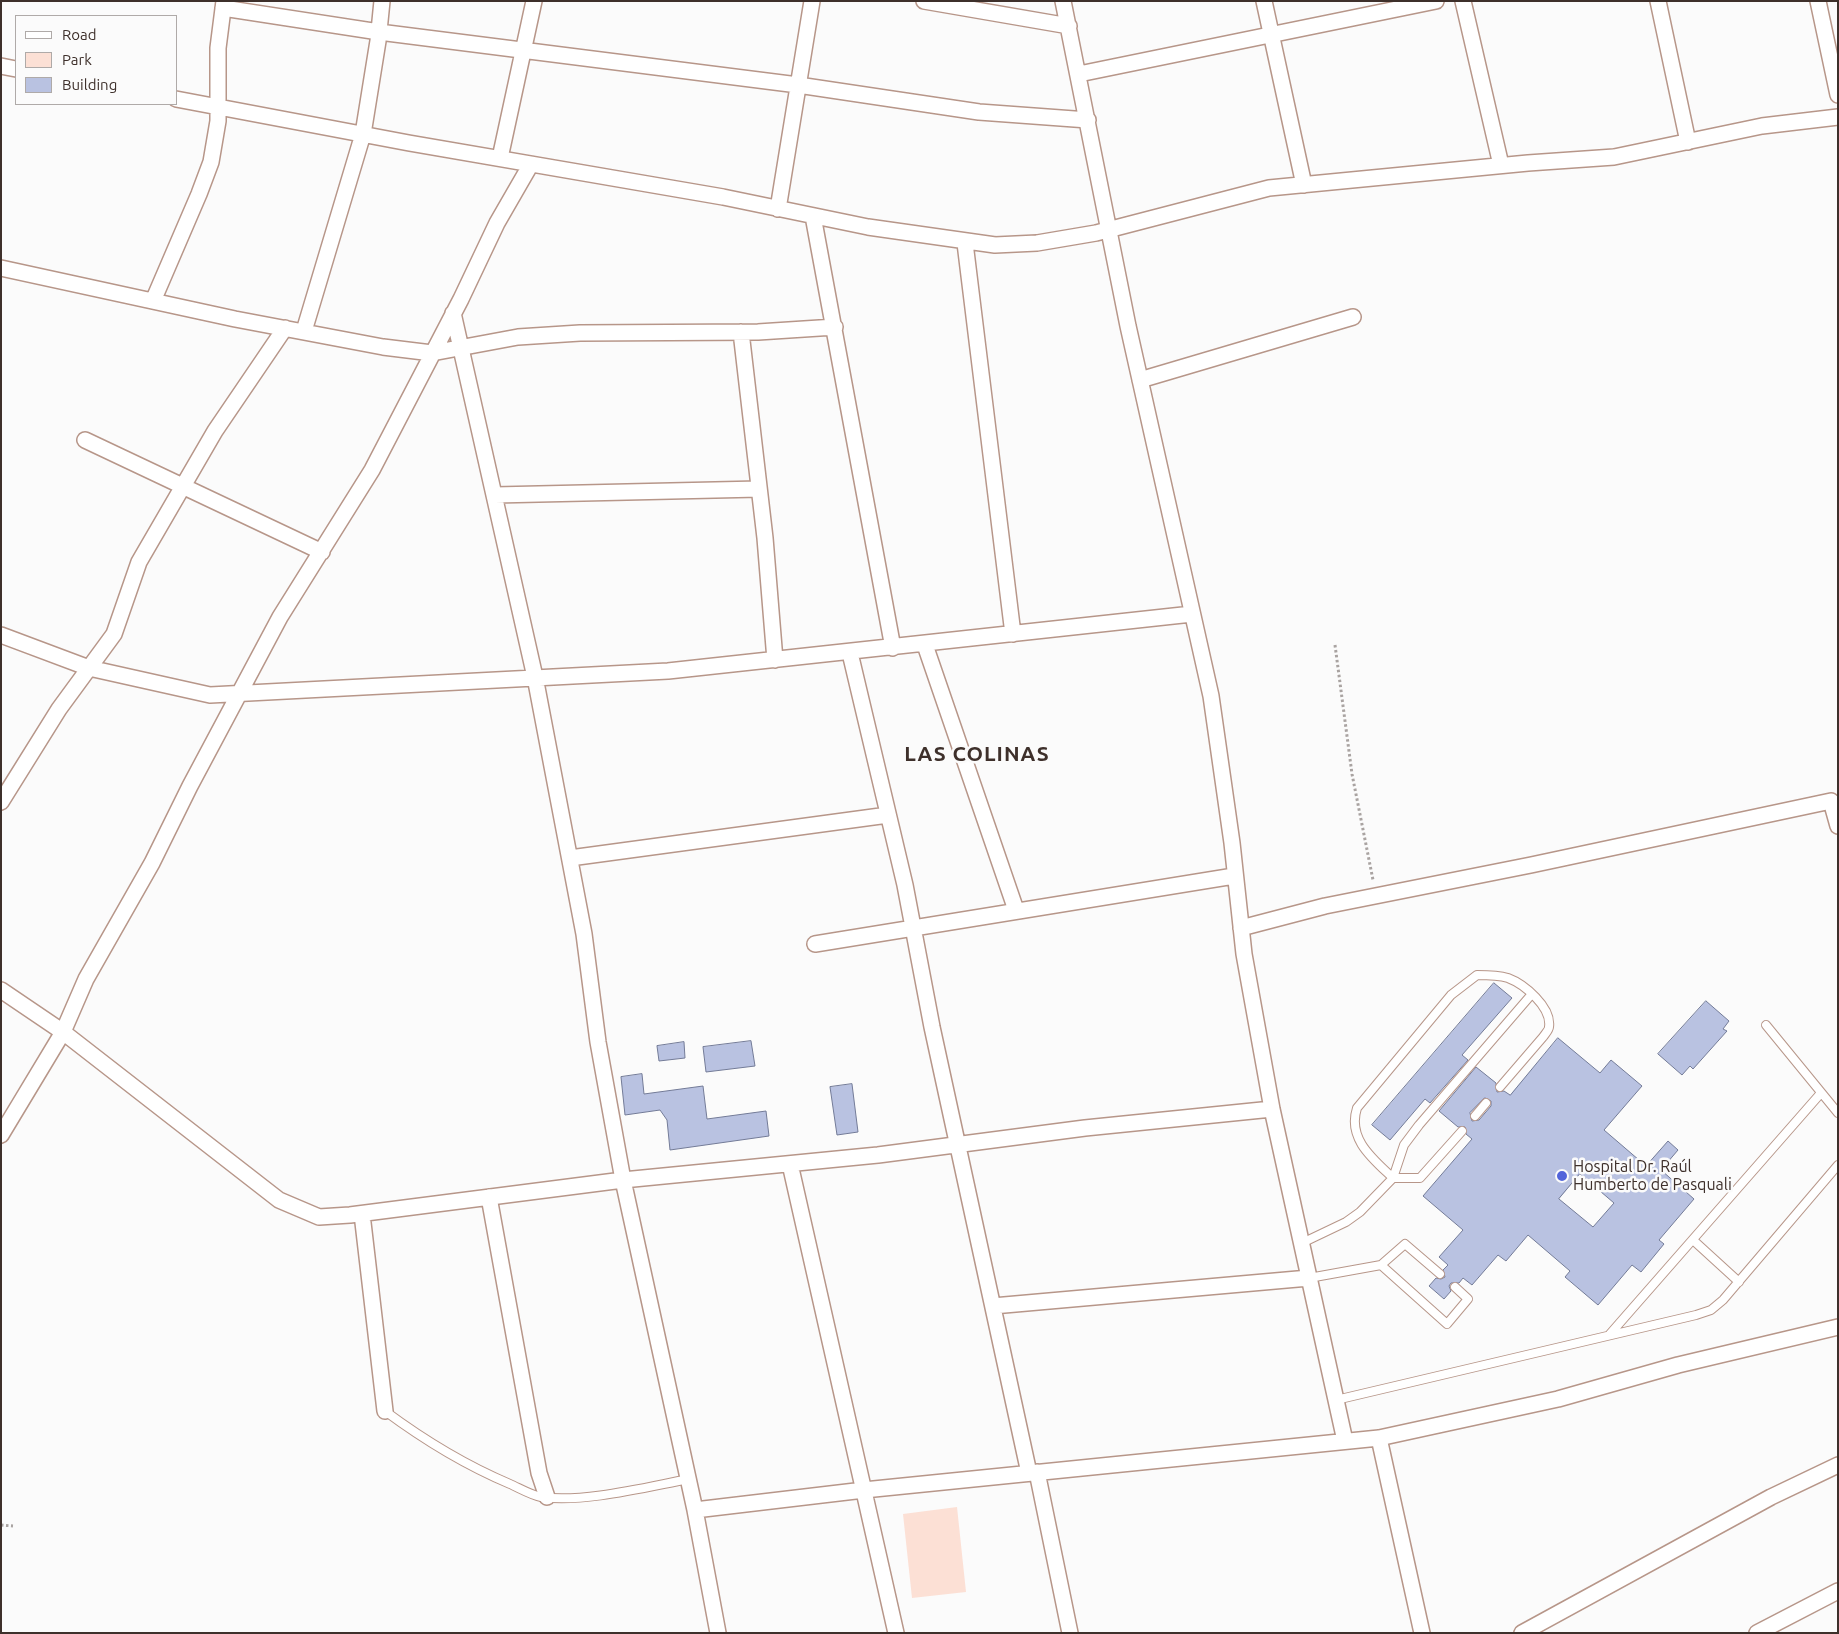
<!DOCTYPE html>
<meta charset="utf-8">
<style>
body{margin:0}
#map{position:relative;width:1839px;height:1634px;overflow:hidden;background:#fbfbfb;font-family:Ubuntu,sans-serif}
canvas{display:block}
.frame{position:absolute;inset:0;border:2px solid #3e302b;pointer-events:none}
.legend{position:absolute;left:15px;top:15px;width:162px;height:90px;box-sizing:border-box;background:#fbfbfb;border:1px solid #afaaa8;margin:0;padding:6px 9px;list-style:none;font-size:15px;color:#3e302b}
.legend li{display:flex;align-items:center;gap:10px;height:25px}
.legend b{width:25px;border:1px solid #afaaa8}
</style>
<div id="map">
<canvas width="1839" height="1634"></canvas>
<div class="frame"></div>
<ul class="legend">
<li><b style="height:6px;background:#fff"></b>Road</li>
<li><b style="height:14px;background:#fce0d5"></b>Park</li>
<li><b style="height:14px;background:#b9c2e1"></b>Building</li>
</ul>
</div>
<script>
const c = document.querySelector('canvas').getContext('2d');
c.lineJoin = 'round';
function fillPath(path, color) {
  c.fillStyle = color;
  c.fill(path, 'evenodd');
}
function trace(path, color, width, dash) {
  c.strokeStyle = color;
  c.lineWidth = width;
  c.lineCap = dash ? 'butt' : 'round';
  c.setLineDash(dash || []);
  c.stroke(path);
}
function write(font, color, halo, rows, align = 'center') {
  c.font = font + ' Ubuntu,sans-serif';
  c.lineWidth = 5;
  c.setLineDash([]);
  c.textBaseline = 'middle';
  c.strokeStyle = halo;
  c.fillStyle = color;
  for (const [text, x, y, turn = 0] of rows) {
    c.save();
    c.translate(x, y);
    c.rotate((+turn || 0) * Math.PI / 180);
    c.textAlign = isNaN(turn) ? turn : align;
    if (halo) c.strokeText(text, 0, 0);
    c.fillText(text, 0, 0);
    c.restore();
  }
}
fillPath(new Path2D(`
 M957,1507L966,1592L912,1598L903,1514Z`), '#fce0d5');
const building = new Path2D(`
 M1494,983L1512,998L1462,1055L1468,1060L1430,1103L1425,1099L1390,1140L1372,1125Z
 M1706,1001L1729,1021L1723,1029L1727,1031L1693,1069L1690,1066L1682,1075L1658,1054Z
 M1558,1038L1600,1073L1611,1060L1642,1086L1604,1130L1646,1166L1668,1141L1678,1150L1661,1170L1694,1199L1659,1240L1664,1244L1641,1272L1632,1265L1598,1305L1565,1277L1570,1271L1528,1235L1506,1261L1498,1255L1472,1285L1463,1278L1459,1283H1451L1449,1286L1451,1291L1444,1299L1429,1286L1436,1278L1441,1279L1445,1277L1443,1270L1448,1265L1439,1257L1463,1230L1423,1196L1472,1139L1466,1134L1465,1127H1458L1439,1111L1476,1067L1496,1083L1497,1092L1504,1091L1510,1095ZM1485,1098L1491,1101V1106L1479,1120L1472,1121L1470,1113ZM1580,1174L1614,1203L1593,1227L1559,1199Z
 M751,1041L755,1066L706,1072L703,1047Z
 M684,1042L685,1058L659,1061L657,1046Z
 M642,1074L644,1094L703,1086L707,1119L766,1111L769,1136L670,1150L667,1120L660,1110L625,1115L621,1077Z
 M852,1084L858,1132L837,1135L830,1087Z`);
fillPath(building, '#b9c2e1');
trace(building, '#737b97', 1);
const service = new Path2D(`
 M1766,1025L1838,1113
 M1475,1116L1486,1103
 M1462,1131L1420,1178H1393C1373,1159 1347,1139 1357,1108L1451,995L1477,975C1488,975 1498,975 1508,978C1524,984 1552,1007 1549,1027C1549,1030 1545,1034 1543,1037L1500,1087
 M1693,1240L1739,1282
 M1302,1243L1346,1222L1360,1212L1393,1178L1404,1145L1419,1125L1531,995
 M1381,1265L1447,1324L1468,1299L1455,1287
 M1309,1278L1381,1265L1405,1244L1440,1274
 M1610,1334L1821,1093
 M1336,1400L1696,1315L1711,1310L1723,1300L1838,1165
 M385,1411C424,1440 465,1465 510,1484C519,1488 531,1495 541,1497C584,1503 646,1487 689,1479`);
const minor = new Path2D(`
 M924,1L1069,26
 M1063,1L1128,326L1211,696L1232,843L1244,954L1272,1109L1345,1441
 M1264,1L1304,185
 M1463,1L1501,165
 M1658,1L1688,142
 M1818,1L1838,95
 M223,8L379,32L798,85L979,112L1088,120
 M1,66L16,69
 M1079,74L1436,1
 M176,99L409,143L723,197L868,227L995,245L1037,243L1096,233L1269,188L1528,163L1614,157L1762,126L1838,117
 M500,158L534,1
 M778,209L812,1
 M813,216L893,648
 M965,243L1013,634
 M1,268L235,319L383,347L432,353L518,337L580,333L758,332L835,327
 M153,301L199,194L211,162L218,121V48L224,1
 M453,313L535,677L584,934L598,1042L623,1180L695,1510L718,1633
 M304,331L363,134L378,41L382,1
 M741,332L765,538L775,660
 M1140,380L1353,317
 M85,440L322,552
 M495,495L759,489
 M1,635L89,668L210,695L668,671L1192,614
 M925,645L1016,910
 M850,653L905,885L932,1027L1029,1473
 M1,802L59,709L114,634L139,562L215,431L285,328
 M570,858L888,815
 M1241,928L1325,906L1531,865L1831,801L1838,826
 M815,944L1234,876
 M1,990L63,1032L279,1200L319,1217L350,1215L623,1180L878,1155L1085,1128L1272,1109
 M1,1135L63,1032L86,979L152,863L190,786L280,617L372,470L461,299L497,223L531,164
 M790,1164L896,1633
 M489,1197L539,1473L547,1497
 M362,1214L385,1411
 M993,1306L1309,1278
 M1379,1438L1422,1633
 M1037,1472L1070,1633
 M695,1510L864,1490L1379,1438L1558,1399L1678,1365L1838,1327
 M1522,1633L1771,1497L1838,1465
 M1757,1633L1838,1591`);
trace(service, '#b79689', 10);
trace(minor, '#b79689', 18);
trace(new Path2D(`
 M1335,645L1352,774L1373,880
 M1,1525L13,1526`), '#a9a3a1', 3, [2.5, 2.5]);
trace(service, '#fff', 8);
trace(minor, '#fff', 15);
for (const [x, y, r, color] of [
 [1562,1176,6,"#5264da"]
]) {
  const dot = new Path2D();
  dot.arc(x, y, r, 0, 2 * Math.PI);
  c.fillStyle = color;
  c.fill(dot);
  trace(dot, '#fbfbfb', 2);
}
write('16px', '#3e302b', '#fbfbfb', [
 ["Hospital Dr. Raúl",1573,1167],
 ["Humberto de Pasquali",1573,1185]
], 'left');
c.letterSpacing = '1px';
write('bold 21px', '#3e302b', '#fbfbfb', [
 ["LAS COLINAS",977,754]
]);
c.letterSpacing = '0px';
</script>
